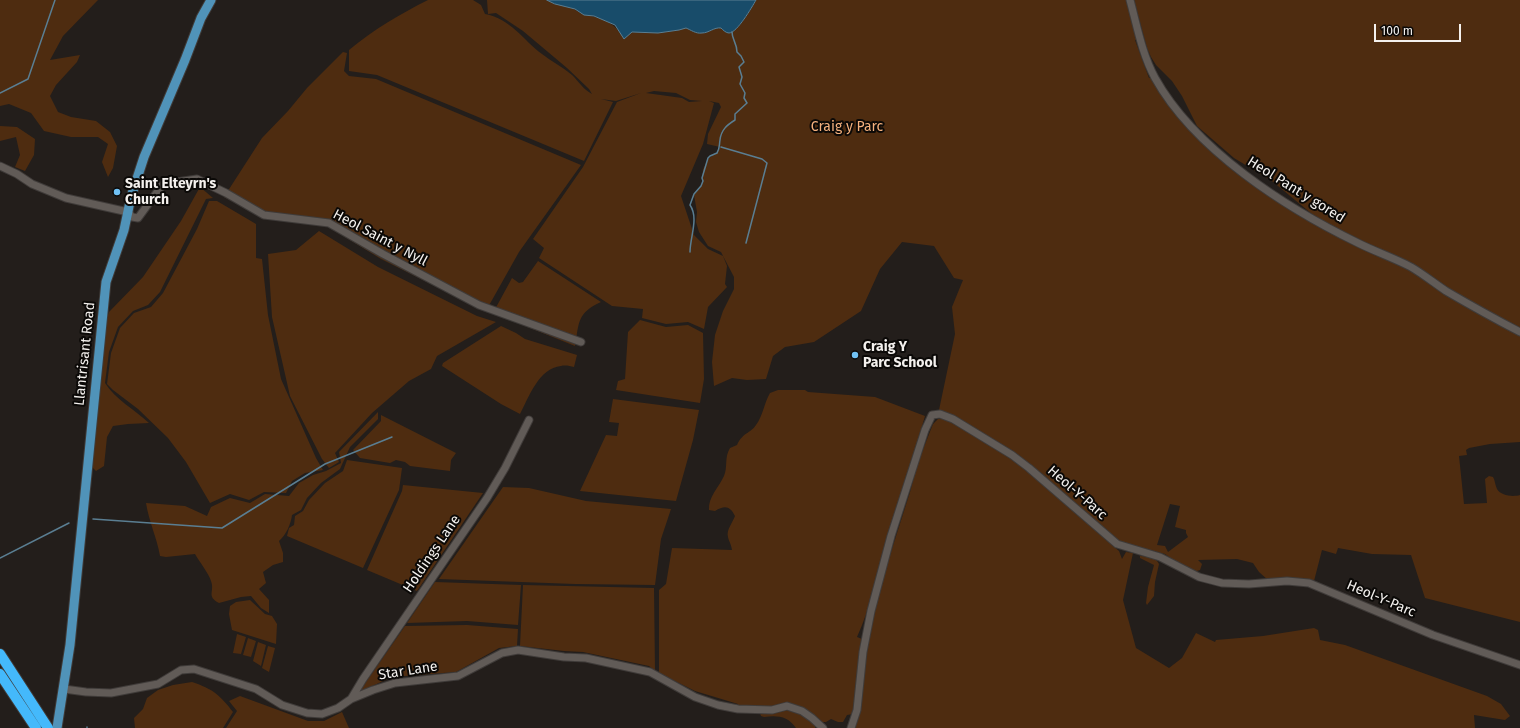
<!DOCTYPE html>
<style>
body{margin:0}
#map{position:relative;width:1520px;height:728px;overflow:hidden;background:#231e1b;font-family:"Fira Sans",sans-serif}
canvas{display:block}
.scale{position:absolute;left:1374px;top:24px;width:87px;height:18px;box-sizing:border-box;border:2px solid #f4f1ee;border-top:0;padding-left:5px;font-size:12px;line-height:14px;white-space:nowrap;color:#f4f1ee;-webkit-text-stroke:3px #0b0907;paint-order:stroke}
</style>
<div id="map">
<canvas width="1520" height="728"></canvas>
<div class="scale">100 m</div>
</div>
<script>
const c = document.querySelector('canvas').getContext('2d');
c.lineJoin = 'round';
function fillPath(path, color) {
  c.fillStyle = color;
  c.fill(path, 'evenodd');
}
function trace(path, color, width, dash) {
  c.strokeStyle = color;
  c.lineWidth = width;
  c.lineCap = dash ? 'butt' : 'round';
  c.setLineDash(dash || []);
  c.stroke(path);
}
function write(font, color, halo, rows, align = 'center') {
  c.font = font + ' "Fira Sans",sans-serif';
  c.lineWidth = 4;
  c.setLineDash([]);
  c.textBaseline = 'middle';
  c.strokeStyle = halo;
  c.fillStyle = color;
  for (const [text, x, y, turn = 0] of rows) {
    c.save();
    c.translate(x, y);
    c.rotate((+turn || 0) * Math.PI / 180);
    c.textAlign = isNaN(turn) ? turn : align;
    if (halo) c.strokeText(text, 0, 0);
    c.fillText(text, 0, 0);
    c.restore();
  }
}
fillPath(new Path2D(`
 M0,0H98L63,36L50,60L80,55L77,62L56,85L50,96L58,112L71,117L96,121L110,132L117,146L113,168L108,177L102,162L108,144L98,137H71L44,131L31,113L9,104L0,106Z
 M428,0H473L481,5L485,14C511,19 522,39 542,54C552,62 563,67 572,75C579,82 583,89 592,94L589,89L567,68L523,31L496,13L488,14L487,0H547C556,4 565,6 574,9C578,11 581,14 585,15C600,18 611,20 620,33C642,31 664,35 686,28C691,30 696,34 702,33C709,33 714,27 721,28C724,31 728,34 732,32C740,28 752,8 756,0H1130L1140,39L1135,40L1149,78L1154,77L1174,108L1239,170L1299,211L1318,219L1272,181L1234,158L1197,126L1182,96L1172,81L1156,65L1151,57L1147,48L1134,0H1520V442L1490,444L1469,448L1466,450L1467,455L1459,456L1464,504L1487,503L1485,479L1489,476L1493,477C1495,480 1495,485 1497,489C1501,496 1513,497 1520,495V622L1425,598L1411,555L1372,554L1338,548L1336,554L1322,550L1314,581L1268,580L1259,572L1253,563L1237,559L1198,560L1202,564L1200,570L1194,572L1172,559L1165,554L1121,542L1111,537L1045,478L955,417L939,410L955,334L952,307L963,280L954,278L934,246L902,242L880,269L861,311L814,342L785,347L773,356L766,379L747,380L732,378L714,386L712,362L715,335L723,311L734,289V277L721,252L708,246L699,232L696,222L697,212L694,195L702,185L703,169L709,158L717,153L720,147L707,144L708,134L721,107L719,103L709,101L714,103L703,144L681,196L694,235L708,249L723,256L727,266L725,284L727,287L708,307L704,329L688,322L666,324L642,318L643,309L612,306L539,258L544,248L533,239L583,167L617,102L641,93L616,101L601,99L613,102L584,161L377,75L349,71V50C373,30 400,14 428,0ZM654,91L676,93L690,100L702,101L689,102L682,98L646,93ZM1170,504L1180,506L1175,527L1186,530V533L1188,537L1168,552L1165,546L1157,545Z
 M343,52L347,53L344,71L349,76L376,79L581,165L519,252L487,309L473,305L381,259L319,221L261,216L224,197L262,138L288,111L307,88Z
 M0,126L17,127L35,139L34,155L25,171L15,167L20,155L16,137L0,141Z
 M200,187L213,198L206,199L160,292L148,305L133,311L118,327L109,352L105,383C115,399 135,410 149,423L128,424L113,426L107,437L104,466L96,471L92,467L105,323L109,312L143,277L181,221Z
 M209,201H217L256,224V258L262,259L268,315L281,379L316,458L323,470L305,473L292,481L286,493L264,492L249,500L230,494L210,503L186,462L168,438L138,409L113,390L107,384L111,353L120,328L134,313L151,307L163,293L197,229Z
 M319,231L378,267L477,316L496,322L437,356L431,369L409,381L372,413L335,453L339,462L329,468L322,459L290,396L272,317L268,254L296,250Z
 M538,261L601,302C577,313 579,322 575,346L493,313L512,278L519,283L523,282Z
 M640,320L666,327L688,325L703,333L704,379L700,403L616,390L618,381L625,379L628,332Z
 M501,326L516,333L525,339L577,355L574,367C570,366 565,365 561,366C539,368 529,397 520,414L501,404L442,366L443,363Z
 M778,390H805L808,392L875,397L925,416C913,459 898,500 886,543C877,574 871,607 857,637L862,639L853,714L847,715L843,722H838L831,719L826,722H816L815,728H796C788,716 777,715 764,717L761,716L759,710L738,709V704L695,691L659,673V590L666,584L672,548L732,550C731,543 729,542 728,537C726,530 733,522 735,516C730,506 725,505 715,511L709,510C708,497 719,487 724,476C728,467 724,458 730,448L737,445C743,432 750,434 756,425C763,416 764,403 770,393Z
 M613,399L699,410L693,440L676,501L580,491L606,435L617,436L619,423L609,422Z
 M378,412V419L350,447L340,469L321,483L307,498L301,510L292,515C291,524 286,535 279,541L283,553V562L273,565L263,572L266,583L259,589L269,600V613L261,608L251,596L241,597L219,603C206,596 215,592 211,581C209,574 199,561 195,554L166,557L160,556C157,538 149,522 146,503L185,506L207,516L211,507L230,498L250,503L265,494L289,496L299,483L313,475L326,471L341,463L339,452Z
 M381,415L456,453L451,460L450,471L410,466L405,462L396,460L390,463L360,458L353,450L381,421Z
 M938,419H949L1019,464L1119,551L1122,559L1126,552L1133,553L1123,600L1136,648L1169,668L1182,658L1196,633L1215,642L1216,640L1263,636L1314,628L1318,630L1320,640L1345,645L1487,696L1501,704L1510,716L1505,720L1474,715L1475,728H854L861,707L867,644L884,574L910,492L918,462L933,424Z
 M347,460L402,468L399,490L363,568L287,536L289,528L294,525L295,516L303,511L309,500L325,483L343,471Z
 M403,485L483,493L417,591L367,570L402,491Z
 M503,487L529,488L586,501L671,509L661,539L655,585L575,584L439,579Z
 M1140,556C1147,556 1156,557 1159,564L1155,582L1154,596L1147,605L1146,603L1148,587L1154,565L1140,558Z
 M435,582L521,585L518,625L467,621L407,623Z
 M523,585L654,588L655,671L649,666L583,652L564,651L520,646Z
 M250,600L265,614L272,616L277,624L276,644L232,630L229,614L230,606L236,602Z
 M467,625L518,629L517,646L499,648L456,672L392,677L359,692L405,626Z
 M237,634L246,637L241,654L233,653Z
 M248,638L256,641L251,657L243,655Z
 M258,642L266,645L261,666L253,661Z
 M268,646L275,648L269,672L262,668Z
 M192,682C213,689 220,695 233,712L223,728H135L134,718L143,709L147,698L158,690L173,685Z
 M240,696L308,721H324L342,712L349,728H226L237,711L229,701Z`), '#4e2c10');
const water = new Path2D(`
 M547,0H756C752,7 737,33 729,33C726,33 723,30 721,28C714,27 709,33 702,33C696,34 691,30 686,28L679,30L658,33L632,32L624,39L615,25L594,16L584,15L575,9L555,4Z`);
fillPath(water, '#184c6a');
trace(water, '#5a7e92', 1);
trace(new Path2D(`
 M0,93L28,79L55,0
 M721,147L762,159L767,163L746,243
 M690,252C690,237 699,218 690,205L694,194L701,186L703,181L702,178L708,158L710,156L717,153C720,148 719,146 720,140C721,130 727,125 735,120V114L747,103L744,98L745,93L740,84L742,77L739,67L744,62L741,56L737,52C737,43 732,40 732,32
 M93,519L222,528L325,464L392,437
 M0,558L69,523
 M87,727V728`), '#5a7e92', 1.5);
const minor = new Path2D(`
 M1130,0C1137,26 1142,54 1155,78C1195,150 1286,208 1358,243C1376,252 1394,258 1411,267C1423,274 1434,283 1446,291C1470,305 1495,319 1520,332
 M0,166L17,174L32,184L66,198L128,212L132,217L138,218L163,184L197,179L226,193L264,215L329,223L383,254L479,305L581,342
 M64,689L86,692L111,693L158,684L181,670L194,669L256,689L282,705L307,713L322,714L338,708L351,699L373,690L395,683L458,676L502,653L518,650L564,657L586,658L650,672L695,697L718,705L738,709L772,710L787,706L802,711L812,718L823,728
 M351,699L363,679L487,498L505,468L529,420
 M851,728L857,710L863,652L871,611L891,536L925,430L932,415L940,414L953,419L1012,455L1029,468L1117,544L1160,557L1199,577L1222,583L1249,584L1287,581L1309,583L1433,635L1520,665`);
const major = new Path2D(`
 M57,728L70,645L106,282L124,230L131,197L144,157L185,60L201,18L211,0`);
const highway = new Path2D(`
 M0,654L48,728
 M0,674L36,728`);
trace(minor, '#3f3b39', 9);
trace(major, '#3f3b39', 11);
trace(highway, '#3f3b39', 12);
trace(minor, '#615b57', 7);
trace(major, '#5093b9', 9);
trace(highway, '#44b9fb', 10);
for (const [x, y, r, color] of [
 [117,192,4,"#70c1f4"],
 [855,355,4,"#70c1f4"]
]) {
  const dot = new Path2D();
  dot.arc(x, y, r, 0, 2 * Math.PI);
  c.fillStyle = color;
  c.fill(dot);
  trace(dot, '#0b0907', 1.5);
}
write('14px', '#f5b17e', '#0b0907', [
 ["Craig y Parc",847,127]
]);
write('bold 14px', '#f4f1ee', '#0b0907', [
 ["Saint Elteyrn's",125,184],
 ["Church",125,200],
 ["Craig Y",863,347],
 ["Parc School",863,363]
], 'left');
write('14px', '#f4f1ee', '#0b0907', [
 ["Heol Pant y gored",1296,190,32],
 ["Heol Saint y Nyll",380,238,28],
 ["Llantrisant Road",85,354,-84],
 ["Heol-Y-Parc",1077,493,41],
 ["Holdings Lane",432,554,-56],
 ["Heol-Y-Parc",1381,599,23],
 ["Star Lane",408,671,-9]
]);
</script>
